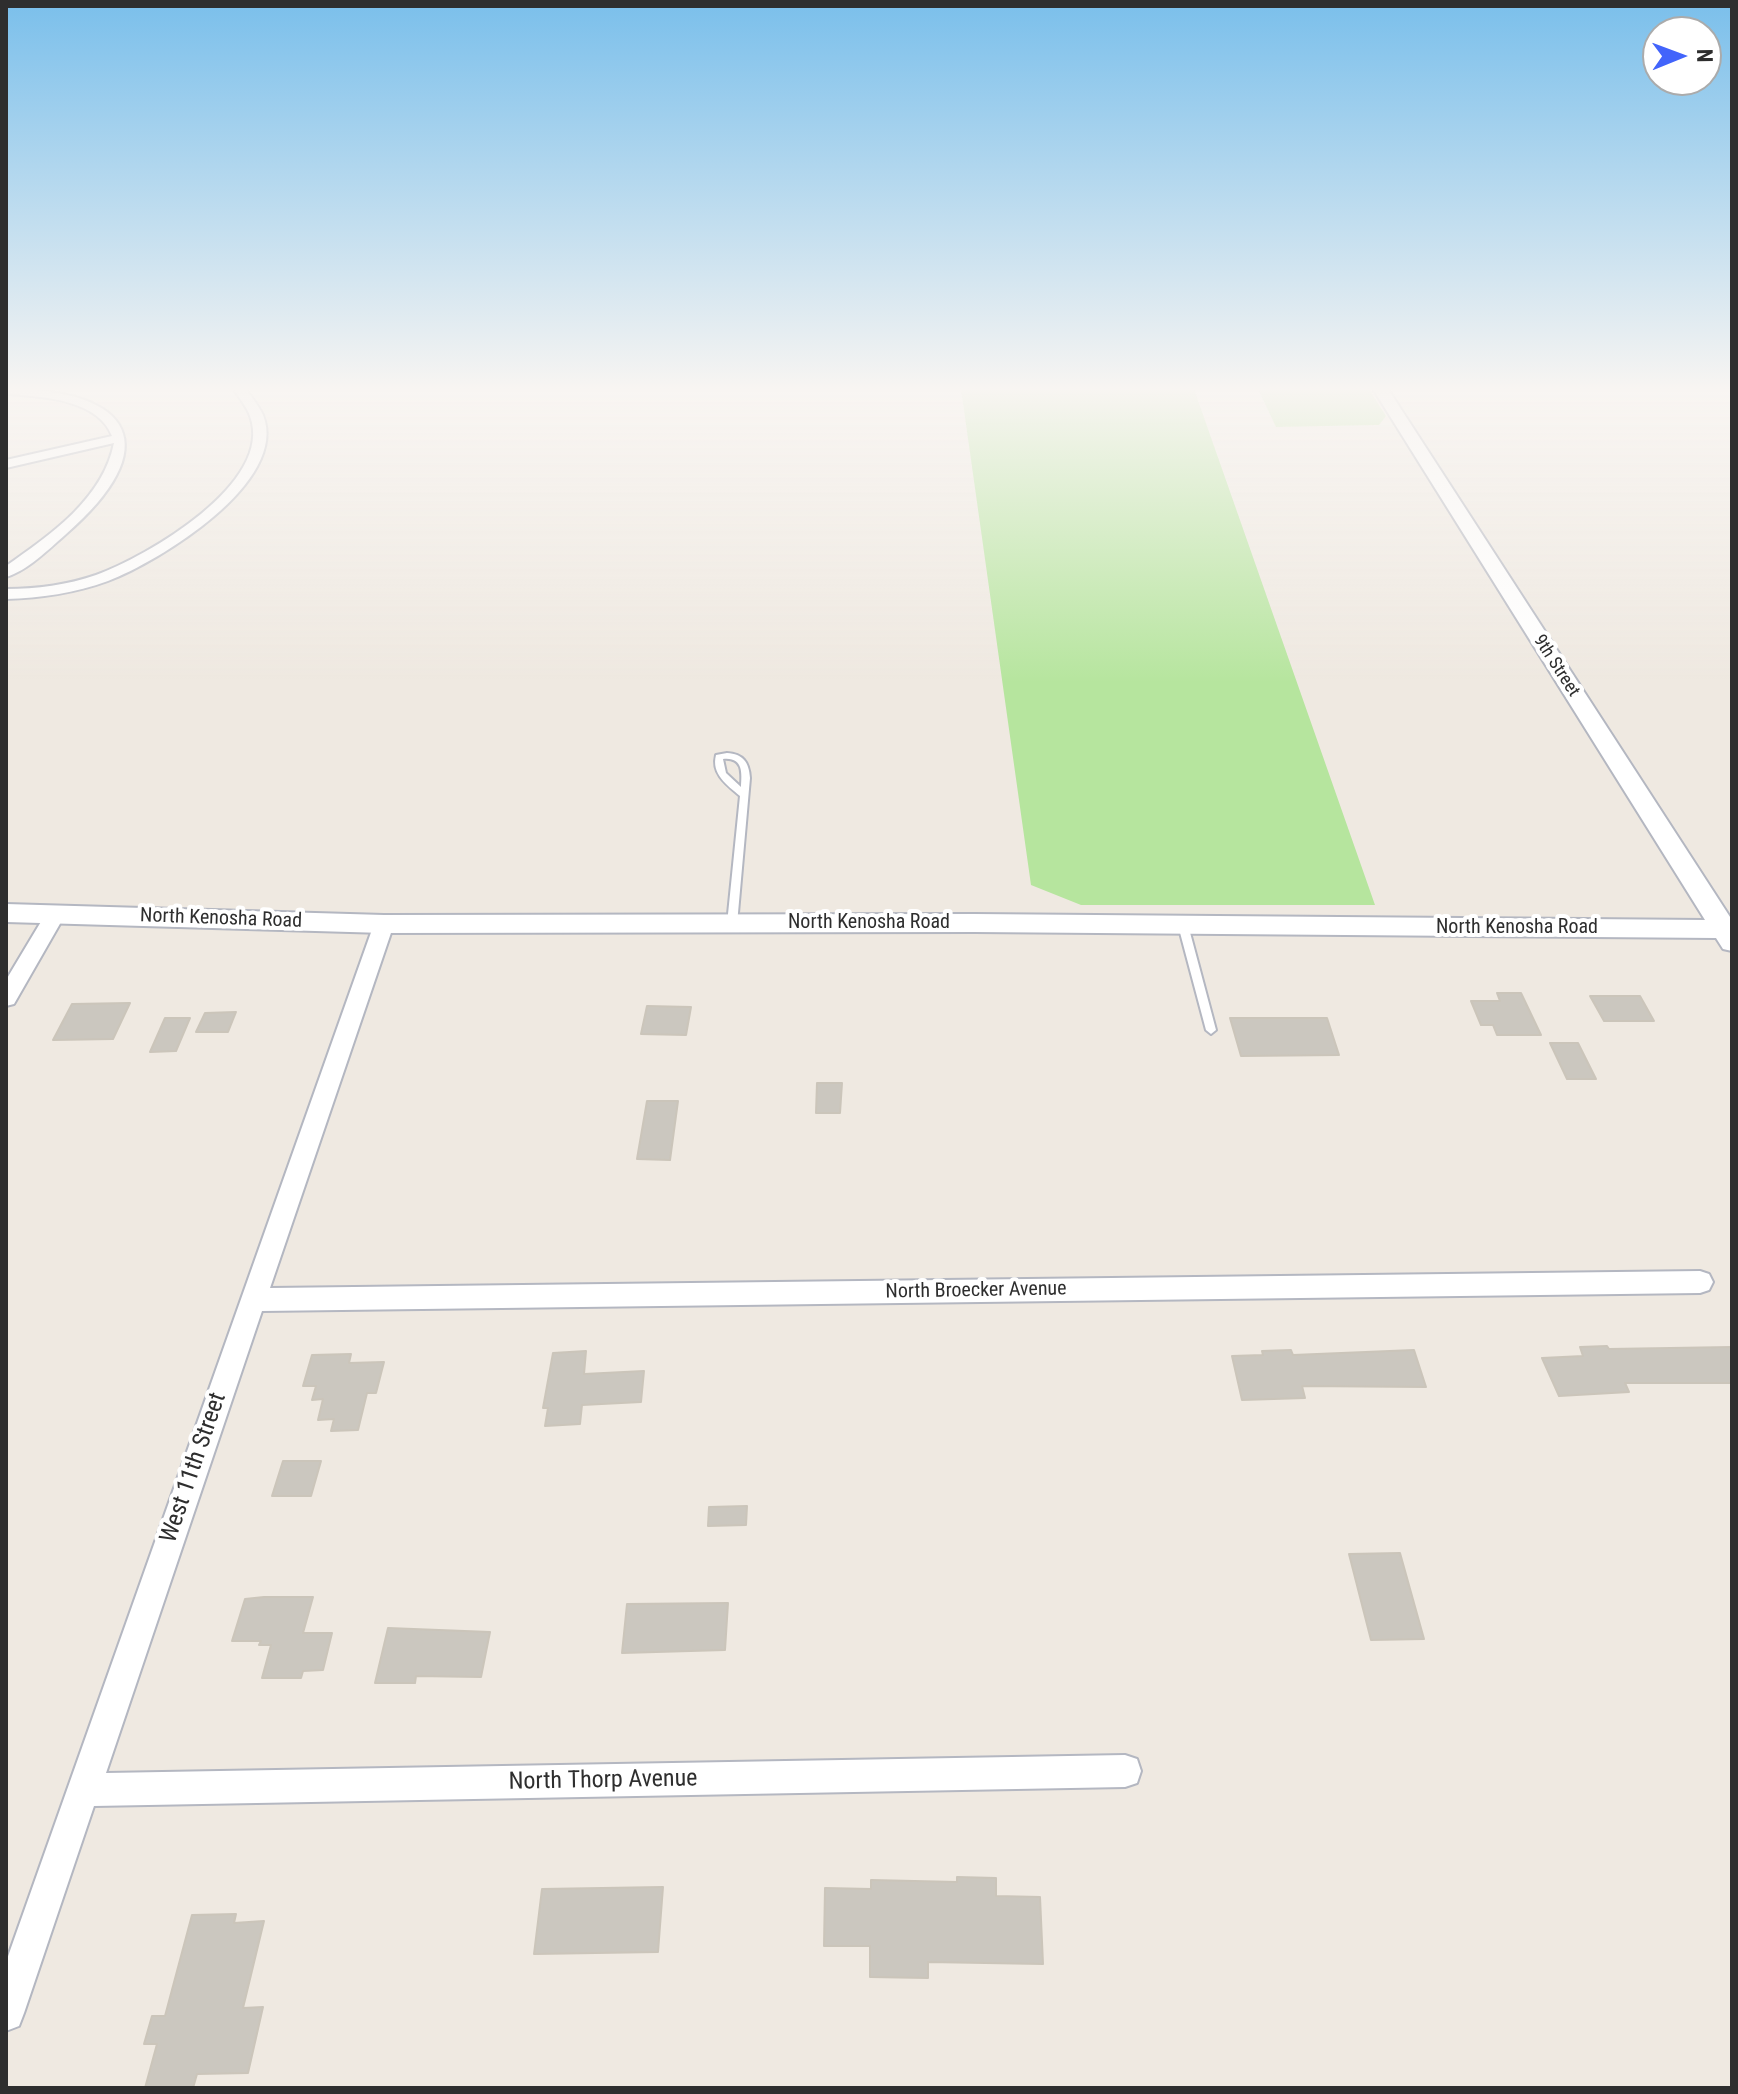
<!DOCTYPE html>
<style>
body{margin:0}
#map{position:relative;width:1738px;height:2094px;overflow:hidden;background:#efe9e1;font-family:"Roboto Condensed",sans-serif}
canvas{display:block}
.frame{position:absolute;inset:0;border:8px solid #2e2e2e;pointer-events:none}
.north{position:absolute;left:1642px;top:16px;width:80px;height:80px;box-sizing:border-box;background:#fff;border:2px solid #ababab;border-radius:50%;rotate:89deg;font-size:22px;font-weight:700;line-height:32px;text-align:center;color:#2e2e2e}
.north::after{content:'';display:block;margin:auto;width:28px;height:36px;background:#4264fb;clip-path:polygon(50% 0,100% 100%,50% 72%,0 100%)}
</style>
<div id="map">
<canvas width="1738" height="2094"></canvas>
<div class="frame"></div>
<div class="north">N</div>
</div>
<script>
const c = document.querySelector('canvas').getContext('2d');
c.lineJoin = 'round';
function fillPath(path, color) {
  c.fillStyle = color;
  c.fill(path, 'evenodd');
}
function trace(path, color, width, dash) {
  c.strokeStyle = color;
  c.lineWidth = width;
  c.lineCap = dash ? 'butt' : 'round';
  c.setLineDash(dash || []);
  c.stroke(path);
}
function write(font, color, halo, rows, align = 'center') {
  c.font = font + ' "Roboto Condensed",sans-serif';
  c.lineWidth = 8;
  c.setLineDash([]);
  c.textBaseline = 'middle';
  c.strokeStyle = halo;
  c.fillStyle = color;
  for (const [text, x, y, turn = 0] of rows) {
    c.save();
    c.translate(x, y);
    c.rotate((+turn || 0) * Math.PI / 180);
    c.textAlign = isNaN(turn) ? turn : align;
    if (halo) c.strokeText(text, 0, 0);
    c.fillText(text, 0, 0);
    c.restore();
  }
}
fillPath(new Path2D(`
 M961,389H1194L1375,905H1081L1031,885Z
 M1258,389H1369L1386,416L1379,425L1276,427Z`), '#b6e59e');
const building = new Path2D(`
 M1497,993H1521L1541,1035H1497L1493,1025H1481L1471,1001H1500Z
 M1590,996H1640L1654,1021H1604Z
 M130,1003L113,1039L53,1040L72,1004Z
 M647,1006L691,1007L686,1035L641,1034Z
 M236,1012L228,1032H196L205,1013Z
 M165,1018H190L176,1051L150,1052Z
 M1230,1018H1327L1339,1055L1241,1056Z
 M1550,1043H1578L1596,1079H1567Z
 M817,1083H842L840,1113H816Z
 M647,1101H678L670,1160L637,1159Z
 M1607,1346L1609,1349L1732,1347V1383H1625L1629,1392L1559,1396L1542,1358L1583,1356L1580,1347Z
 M1291,1350L1293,1355L1414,1350L1426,1387L1302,1386L1305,1398L1242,1400L1232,1356L1263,1355L1262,1351Z
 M586,1351L584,1374L644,1371L641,1402L582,1405L580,1424L545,1426L548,1408H543L553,1353Z
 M351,1354L349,1363L384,1362L376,1393H367L358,1430L331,1431L334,1419L318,1420L323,1399L312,1400L316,1386H303L312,1355Z
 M283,1461H321L311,1496H272Z
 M747,1506L746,1525L708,1526L709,1507Z
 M1400,1553L1424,1639L1371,1640L1349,1554Z
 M264,1597H313L303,1633H332L323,1670L303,1671L301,1678H262L271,1645H259L261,1641H232L245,1599Z
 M728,1603L725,1650L622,1653L627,1604Z
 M388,1628L490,1632L481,1677L416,1676L415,1683H375Z
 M957,1877L996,1878V1896L1040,1897L1043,1964L928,1962V1978L870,1977V1946H824L825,1888L871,1889V1880L957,1882Z
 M663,1887L658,1952L534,1954L542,1889Z
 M236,1914L234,1923L264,1921L243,2008L263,2007L248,2073L197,2074L193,2088H145L157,2044H144L152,2016H165L192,1915Z`);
fillPath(building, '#cbc7bf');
trace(building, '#cbc5ba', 2);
const service = new Path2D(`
 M727,753C743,754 749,762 750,778L737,924L732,928L727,924L740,796C727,785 711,774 716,755ZM723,759C743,757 742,772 741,787L726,773Z
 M1183,921L1188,925L1216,1030L1211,1034L1206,1030L1178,925Z`);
const minor = new Path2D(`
 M6,389C133,389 167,447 65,535C49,549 27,571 6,577V566C50,535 103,499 114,443L6,468V460L112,436C98,399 39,396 6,394Z
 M234,389H246C252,398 259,406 263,415C290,482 158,562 108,581C75,593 41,598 6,599V589C37,589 67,585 96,575C146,557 275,483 250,416C247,407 239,398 234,389Z
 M55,908L65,915L14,1004L6,1006V980L48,910Z
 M384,917L391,919L394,924L270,1288L1700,1271L1709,1274L1713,1282L1709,1290L1700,1293L262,1311L106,1773L1125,1755L1137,1759L1141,1771L1137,1783L1125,1787L94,1806L24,2013L19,2026L6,2031V1962L374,924L377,919Z`);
const tertiary = new Path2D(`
 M1373,389H1388L1732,920V951L1723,949L1716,938L974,932L384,933L6,922V904L384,915L974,914L1705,920Z`);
trace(service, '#b4b7c1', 4);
trace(minor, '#b4b7c1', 4);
trace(tertiary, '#b4b7c1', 4);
fillPath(service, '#fff');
fillPath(minor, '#fff');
fillPath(tertiary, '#fff');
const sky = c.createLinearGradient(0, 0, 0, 683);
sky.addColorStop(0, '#7abfeb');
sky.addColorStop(0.57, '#f8f5f2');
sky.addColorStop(1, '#f8f5f200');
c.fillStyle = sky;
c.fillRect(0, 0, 1738, 683);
write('18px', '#2e2e2e', '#fff', [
 ["9th Street",1556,666,57]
]);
write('20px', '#2e2e2e', '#fff', [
 ["North Kenosha Road",221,919,2],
 ["North Kenosha Road",869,923],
 ["North Kenosha Road",1517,928],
 ["North Broecker Avenue",976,1291,-1]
]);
write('24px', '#2e2e2e', '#fff', [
 ["West 11th Street",194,1468,-71],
 ["North Thorp Avenue",603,1781,-1]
]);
</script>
